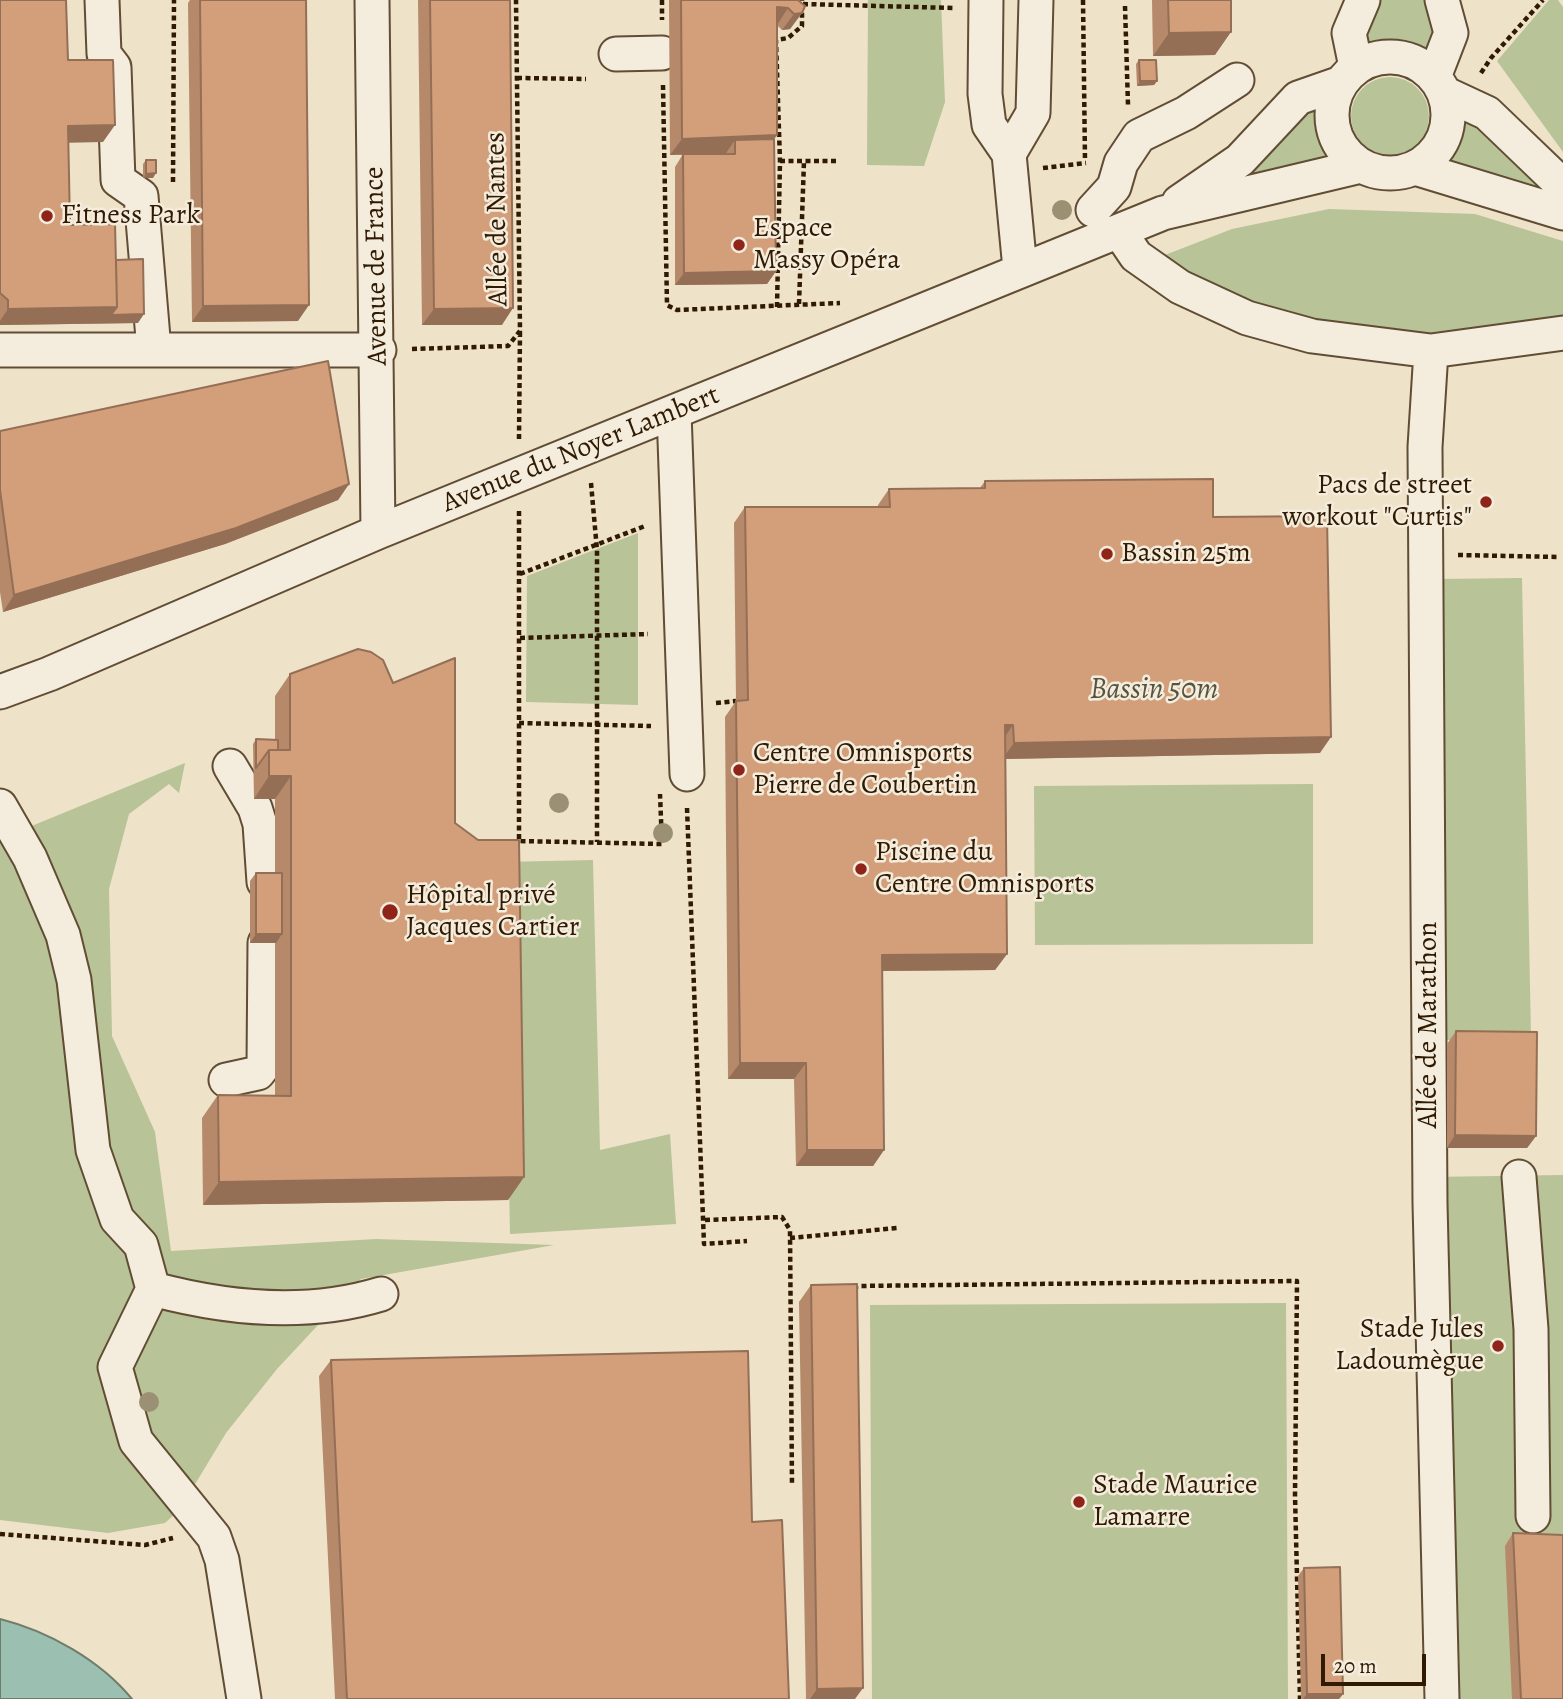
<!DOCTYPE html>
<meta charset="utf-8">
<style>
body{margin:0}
#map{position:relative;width:1563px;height:1699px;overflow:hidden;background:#eee2c9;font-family:Alegreya,serif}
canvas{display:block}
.scale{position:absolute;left:1321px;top:1654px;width:105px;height:32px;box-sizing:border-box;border:4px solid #301b02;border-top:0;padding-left:9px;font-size:21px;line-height:24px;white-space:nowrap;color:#301b02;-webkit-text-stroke:5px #f4ecdc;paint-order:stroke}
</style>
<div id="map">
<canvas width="1563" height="1699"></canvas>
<div class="scale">20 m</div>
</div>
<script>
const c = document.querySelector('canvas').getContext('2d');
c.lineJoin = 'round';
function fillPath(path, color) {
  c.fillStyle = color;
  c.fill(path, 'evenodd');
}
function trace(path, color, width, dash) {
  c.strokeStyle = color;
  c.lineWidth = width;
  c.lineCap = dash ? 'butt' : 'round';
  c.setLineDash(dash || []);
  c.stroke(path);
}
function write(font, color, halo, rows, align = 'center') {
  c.font = font + ' Alegreya,serif';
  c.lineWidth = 5;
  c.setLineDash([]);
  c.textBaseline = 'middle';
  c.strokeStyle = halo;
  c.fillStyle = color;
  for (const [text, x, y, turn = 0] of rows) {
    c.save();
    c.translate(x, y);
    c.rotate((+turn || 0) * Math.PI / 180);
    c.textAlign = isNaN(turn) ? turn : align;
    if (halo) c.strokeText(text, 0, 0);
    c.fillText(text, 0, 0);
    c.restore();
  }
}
fillPath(new Path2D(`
 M868,0H941L945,102L924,166L867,165Z
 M1374,0H1432L1437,15L1429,56L1401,45L1369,46L1361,28Z
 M1549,0H1558L1563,7V152L1497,61Z
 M1351 116a39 39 0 1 1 78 0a39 39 0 1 1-78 0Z
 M1316,109L1327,158L1236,179L1302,112Z
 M1463,113L1560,196L1454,164L1450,157Z
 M1329,209L1475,214L1563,241V320L1412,337L1327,325L1234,296L1199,279L1165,255L1232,229Z
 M638,533V705L526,702L527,576Z
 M1522,578L1531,1038L1447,1040L1438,579Z
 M185,763L179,793L169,784L129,814L109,889L112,1036L155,1132L171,1251L376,1239L554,1245L361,1279L277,1369L226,1433L180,1509L165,1523L108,1533L0,1520V839Z
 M1313,784V944L1035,945L1034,786Z
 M593,860L600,1150L670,1134L676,1224L510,1234L503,862Z
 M1563,1175V1699H1442L1430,1177Z
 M1286,1303L1288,1699H872L870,1305Z`), '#b8c397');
const water = new Path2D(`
 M0,1619C48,1631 100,1660 132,1699H0Z`);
fillPath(water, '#9bbfb0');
trace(water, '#707d6a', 2);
const minor = new Path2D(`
 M102,0L104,54L114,67L118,180L141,196L154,350
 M372,0L378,532
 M986,0L985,94L989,125L1009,154L1020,269
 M616,54L662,53
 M1332 115a58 58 0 1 1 116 0a58 58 0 1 1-116 0Z
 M1356,67L1349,33L1363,0
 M1434,77L1451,33L1442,0
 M1444,93L1487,113L1563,186
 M1009,154L1033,113L1036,0
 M1415,168L1563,213
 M1179,202L1240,160L1298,98L1341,83
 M1093,210L1114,187L1121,163L1139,136L1186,113L1237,80
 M1119,231L1136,256L1180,287L1247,318L1312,336L1431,351L1563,333
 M0,350H379
 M1431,351L1425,447L1430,1203L1442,1699
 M674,412L687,774
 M0,692L49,674L378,532L1163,213L1361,166
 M230,766L255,808L260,824L264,882
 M0,806L30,858L63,935L74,980L93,1150L117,1219L141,1245L153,1289L115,1367L136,1441L214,1537L222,1560L244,1699
 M226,1080L258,1073L264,1065L265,943
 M1519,1177L1531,1329L1533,1516
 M153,1289C228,1309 306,1317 381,1294`);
trace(minor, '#604d34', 37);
trace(new Path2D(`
 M662,0V20
 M1083,0L1085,160
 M803,4L954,8
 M1125,6L1128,105
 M1481,73L1491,58L1543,0
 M517,78L586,79
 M663,85L667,305L677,310L840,303
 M780,161H836
 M1043,168L1086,163
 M173,182L174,0
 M799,304L804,161
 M777,307L780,161L776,40L788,38L802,26V0
 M412,349L508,346L520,331L516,0
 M519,439L520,331
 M591,483L597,550V842
 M519,511V841L662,844L660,794
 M1458,555L1560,557
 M520,574L645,526
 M520,638L648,634
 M716,703L736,701
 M519,723L651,726
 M687,808L704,1244L747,1241
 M705,1220L782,1217L790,1230L792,1486
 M790,1238L897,1228
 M856,1289V1286L1297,1281L1295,1495L1300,1699
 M0,1534L145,1545L173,1538`), '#301b02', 4.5, [5, 3.5]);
trace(minor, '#f4ecdc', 33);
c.fillStyle = '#9c9074';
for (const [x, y] of [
 [1062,210],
 [559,803],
 [663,833],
 [149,1402]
]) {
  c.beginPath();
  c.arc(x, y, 10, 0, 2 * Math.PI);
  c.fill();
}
fillPath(new Path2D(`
 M0,0L68,60L103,142H68L70,225L116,260L138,323L0,325Z
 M190,0H306L298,321L192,322L188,3Z
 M418,0H510L502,325H422Z
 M669,0H798L802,13L790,29L782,30L777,25V135L774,139L776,271L767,284L675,285V167L683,154H726V153L670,155Z
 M1152,0H1231L1215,55L1153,56Z
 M1139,60L1157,81L1154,85L1137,86L1136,64Z
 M146,160L153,178H143V164Z
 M0,431L349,484L338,500L225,544L3,612L0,592Z
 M985,481L1213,517L1320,753L1006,759L1007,954L995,970L882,971L884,1150L873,1166H796L794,1079H728L725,717L736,701L734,523L745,507H878V505L889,489L980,488Z
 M290,674L455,823L524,1177L508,1200L203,1205L202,1118L218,1095L275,1096V943H250V881L256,873H275V799H254L253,744L256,739L275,740V696Z
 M1456,1031L1536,1136L1527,1148H1447V1044Z
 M811,1285L855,1699H806L799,1302Z
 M331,1360L752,1522L789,1699H335L319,1376Z
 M1513,1533L1563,1699H1512L1505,1546Z
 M1304,1568L1343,1694L1339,1699H1301L1298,1576Z`), '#b5896a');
fillPath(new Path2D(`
 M777,7L788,8L777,25L765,23Z
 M802,13L790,29L782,30L794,14Z
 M1231,32L1215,55L1153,56L1169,33Z
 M1140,81H1157L1154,85L1137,86Z
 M115,125L103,142L57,143L68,126Z
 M777,135L765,152L735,140L726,153L670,155L682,139Z
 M156,173L153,178H143L146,174Z
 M776,271L767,284L675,285L684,273Z
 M309,305L298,321L192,322L203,306Z
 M117,307L144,314L138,323L0,325V321L8,309Z
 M513,308L502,325H422L434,309Z
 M349,484L338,500L225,544L3,612L14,595Z
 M1005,725H1013L1002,741Z
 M1331,737L1320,753L1002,759L1014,743Z
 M269,776H291L275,799H254Z
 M256,934H282L276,943H250Z
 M1007,954L995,970L870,971L882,955Z
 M740,1063H806L794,1079H728Z
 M1455,1135L1536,1136L1527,1148H1447Z
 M807,1150H884L873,1166H796Z
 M524,1177L508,1200L203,1205L219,1182Z
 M863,1688L855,1699H810L817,1689Z
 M1307,1694H1343L1339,1699H1303Z`), '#946f56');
const building = new Path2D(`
 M0,0H66L68,60H113L115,125L68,126L70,225L115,224L117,307L8,309V300L0,293Z
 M200,0H306L309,305L203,306Z
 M430,0H510L513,308L434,309Z
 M681,0H798L805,6L802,13L794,14L788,8L777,7V135L682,139Z
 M1168,0H1231V32L1169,33Z
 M1139,60H1156L1157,81H1140Z
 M774,139L776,271L684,273L683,154H735V140Z
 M146,160H156V173L146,174Z
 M143,259L144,314L111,315L117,307L116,260Z
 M328,361L349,484L236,528L14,595L0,490V431Z
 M1213,479V517L1327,516L1331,737L1014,743L1013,725H1005L1007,954L882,955L884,1150H807L806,1063H740L736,701L748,700L745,507H890L889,489L985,488V481Z
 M358,649L371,652L383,660L393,683L455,658V823L478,840H519L524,1177L219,1182L218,1095L291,1096V776H269V750H290V674Z
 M256,739L278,740V750H269L256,768Z
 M256,873H282V934H256Z
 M1456,1031L1537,1032L1536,1136L1455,1135Z
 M857,1284L863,1688L817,1689L811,1285Z
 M748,1351L752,1522L782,1520L789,1699H347L331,1360Z
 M1513,1533L1563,1535V1699H1521Z
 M1340,1567L1343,1694H1307L1304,1568Z`);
fillPath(building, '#d39f7b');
trace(building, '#946f56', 2);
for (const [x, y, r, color] of [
 [47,216,7,"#8f2418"],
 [739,245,7,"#8f2418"],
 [1486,502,7,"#8f2418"],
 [1107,554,7,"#8f2418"],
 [739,770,7,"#8f2418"],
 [861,869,7,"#8f2418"],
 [390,912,9,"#8f2418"],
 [1498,1346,7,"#8f2418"],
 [1079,1502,7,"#8f2418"]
]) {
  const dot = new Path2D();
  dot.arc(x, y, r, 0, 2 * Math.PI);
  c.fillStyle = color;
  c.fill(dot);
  trace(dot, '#f4ecdc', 2.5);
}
write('28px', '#301b02', '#f4ecdc', [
 ["Fitness Park",61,216],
 ["Espace",753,229],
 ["Massy Opéra",753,261],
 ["Pacs de street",1472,486,"right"],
 ["workout \"Curtis\"",1472,518,"right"],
 ["Bassin 25m",1121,554],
 ["Centre Omnisports",753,754],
 ["Pierre de Coubertin",753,786],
 ["Piscine du",875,853],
 ["Centre Omnisports",875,885],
 ["Hôpital privé",406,896],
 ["Jacques Cartier",406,928],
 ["Stade Jules",1484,1330,"right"],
 ["Ladoumègue",1484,1362,"right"],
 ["Stade Maurice",1093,1486],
 ["Lamarre",1093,1518]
], 'left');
write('28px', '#301b02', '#f4ecdc', [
 ["Allée de Nantes",498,219,-91],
 ["Avenue de France",377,266,-91],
 ["Avenue du Noyer Lambert",581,450,-22],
 ["Allée de Marathon",1429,1025,-90]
]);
write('italic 30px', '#55543f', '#f4ecdc', [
 ["Bassin 50m",1154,691]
]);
</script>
